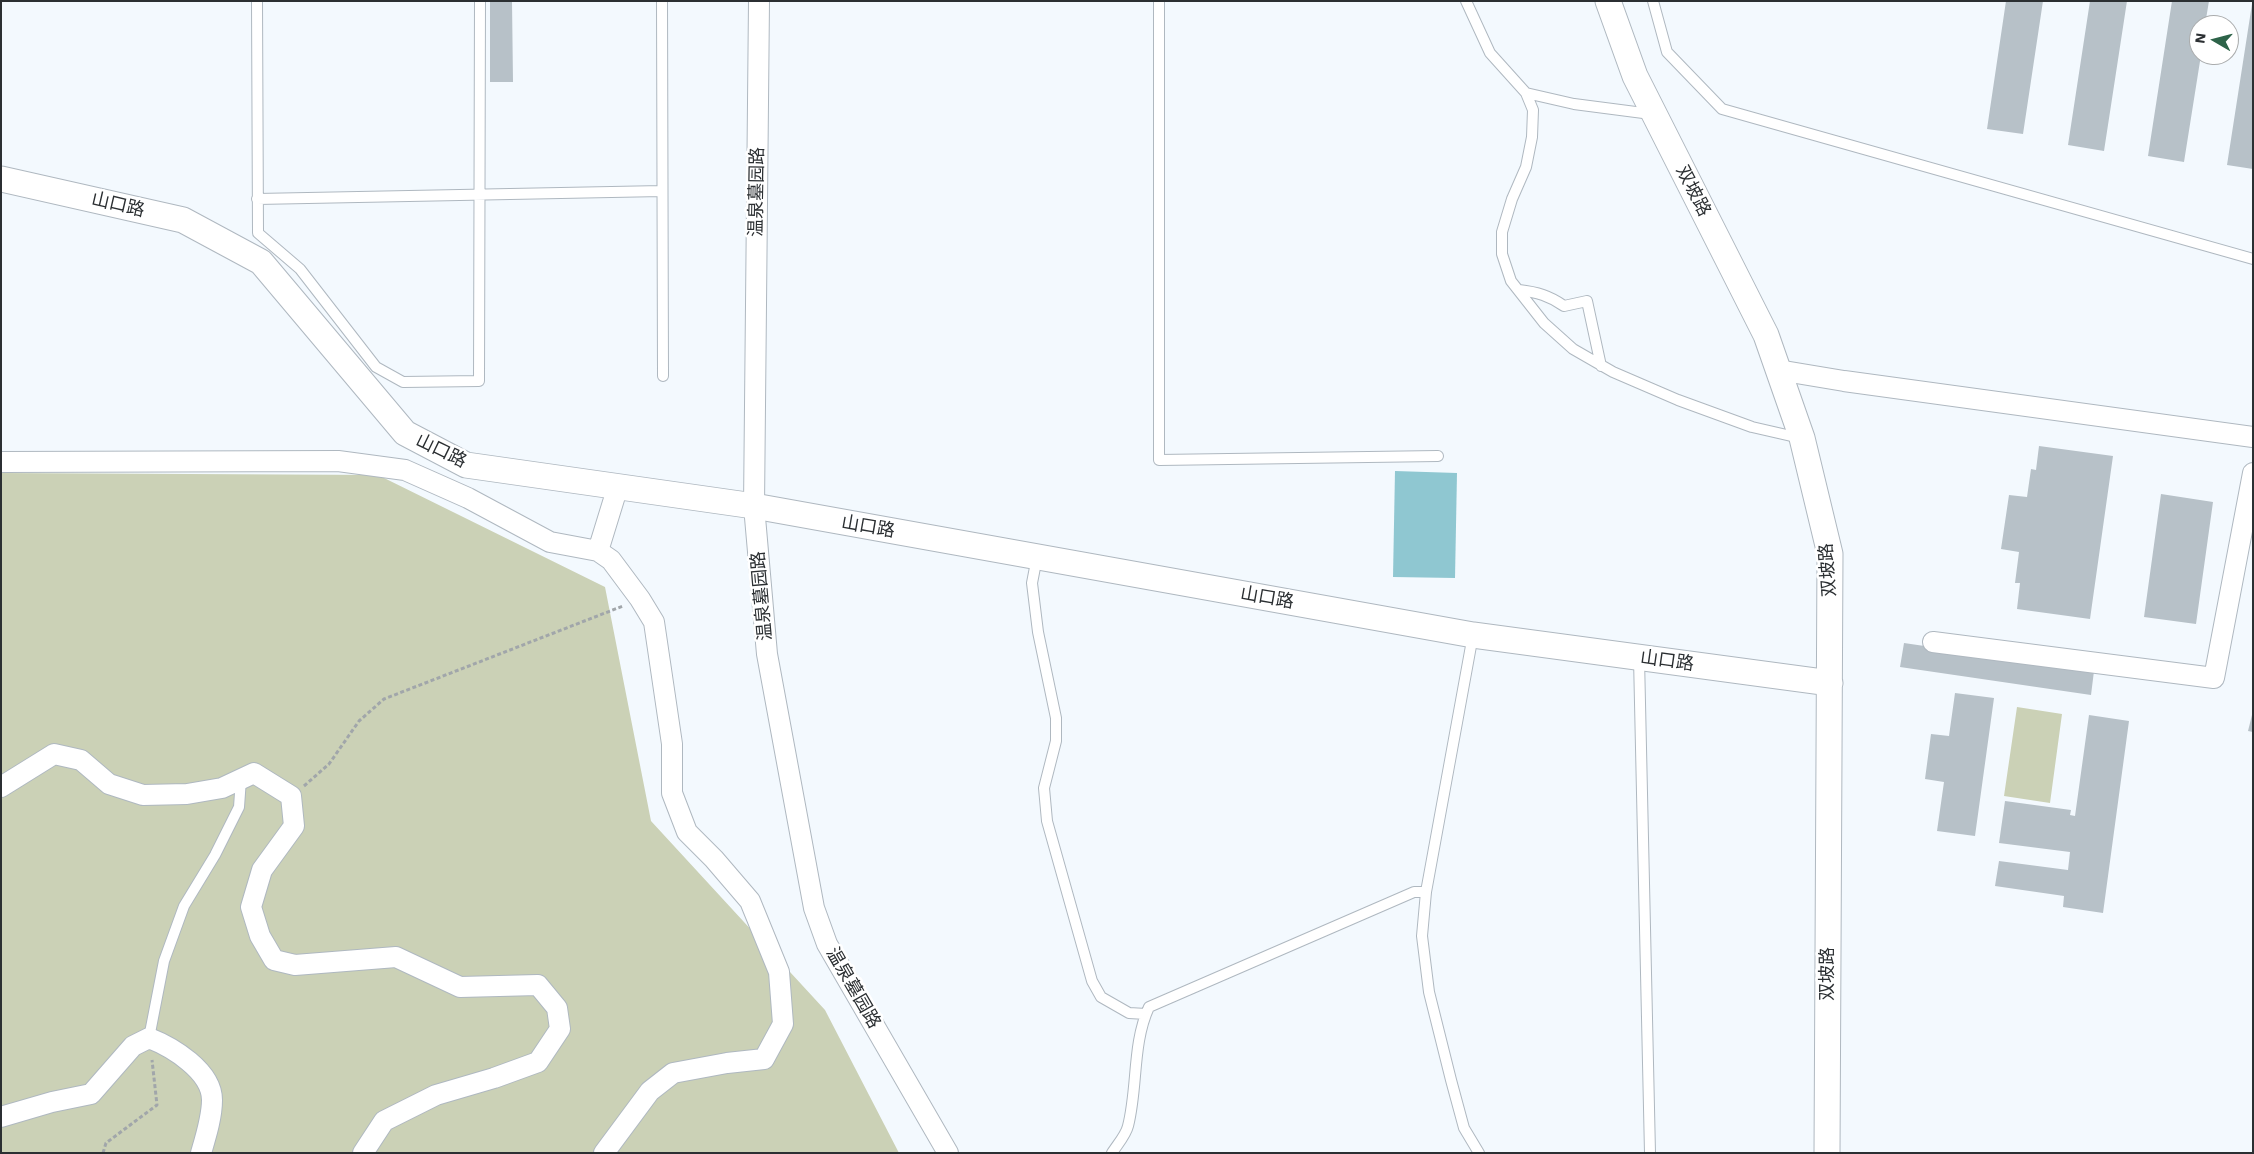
<!DOCTYPE html>
<meta charset="utf-8">
<style>
body{margin:0}
#map{position:relative;width:2254px;height:1154px;overflow:hidden;background:#f3f9fe;font-family:"Work Sans",sans-serif}
canvas{display:block}
.frame{position:absolute;inset:0;border:2px solid #2b2f32;pointer-events:none}
.north{position:absolute;left:2189px;top:15px;width:50px;height:50px;box-sizing:border-box;background:#fff;border:1px solid #aaacad;border-radius:50%;rotate:278deg;font-size:14px;font-weight:700;line-height:20px;text-align:center;color:#2b2f32}
.north::after{content:'';display:block;margin:auto;width:18px;height:22px;background:#2d6349;clip-path:polygon(50% 0,100% 100%,50% 72%,0 100%)}
</style>
<div id="map">
<canvas width="2254" height="1154"></canvas>
<div class="frame"></div>
<div class="north">N</div>
</div>
<script>
const c = document.querySelector('canvas').getContext('2d');
c.lineJoin = 'round';
function fillPath(path, color) {
  c.fillStyle = color;
  c.fill(path, 'evenodd');
}
function trace(path, color, width, dash) {
  c.strokeStyle = color;
  c.lineWidth = width;
  c.lineCap = dash ? 'butt' : 'round';
  c.setLineDash(dash || []);
  c.stroke(path);
}
function write(font, color, halo, rows, align = 'center') {
  c.font = font + ' "Work Sans","Noto Sans SC",sans-serif';
  c.lineWidth = 5;
  c.setLineDash([]);
  c.textBaseline = 'middle';
  c.strokeStyle = halo;
  c.fillStyle = color;
  for (const [text, x, y, turn = 0] of rows) {
    c.save();
    c.translate(x, y);
    c.rotate((+turn || 0) * Math.PI / 180);
    c.textAlign = isNaN(turn) ? turn : align;
    if (halo) c.strokeText(text, 0, 0);
    c.fillText(text, 0, 0);
    c.restore();
  }
}
fillPath(new Path2D(`
 M1,473L378,475L605,587L651,821L825,1010L899,1153H1Z
 M2017,707L2062,714L2050,803L2004,796Z`), '#cbd1b6');
fillPath(new Path2D(`
 M1395,471L1457,473L1455,578L1393,577Z`), '#8fc7d1');
fillPath(new Path2D(`
 M490,1H512L513,82H490Z
 M2006,1H2043L2023,134L1987,129Z
 M2090,1H2127L2104,151L2068,145Z
 M2172,1H2209L2205,25H2199V55H2201L2184,162L2148,156Z
 M2252,4H2253V169L2227,165Z
 M2039,446L2113,456L2090,619L2017,609L2020,583H2015L2019,552L2001,549L2009,495L2027,497L2031,469L2036,470Z
 M2161,494L2213,502L2196,624L2144,617Z
 M1904,643L2094,671L2091,695L1900,667Z
 M1955,693L1994,698L1975,836L1937,831L1944,782L1925,779L1931,734L1949,736Z
 M2089,715L2129,721L2103,913L2063,907L2064,896L1995,886L1999,861L2068,870L2070,852L1999,843L2005,801L2071,810L2070,815L2075,816Z
 M2252,715L2253,716V732L2248,731Z`), '#b7c1c8');
const service = new Path2D(`
 M257,1L258,233L300,269L376,367L403,382L479,381L480,1
 M662,1L663,376
 M1159,1V460L1438,456
 M1466,1L1490,53L1526,93L1533,110L1532,137L1526,167L1512,199L1502,232V254L1511,281L1544,323L1573,349L1613,372L1678,400L1752,427L1800,438
 M1653,1L1667,52L1722,109L2253,259
 M1526,93L1574,104L1651,114
 M257,199L662,191
 M1519,290C1537,292 1550,296 1564,306L1587,301L1601,366
 M1037,557L1032,583L1038,632L1056,718V741L1044,788L1047,821L1092,981L1101,997L1129,1013L1146,1014
 M1473,635L1426,892L1422,936L1429,992L1451,1080L1464,1128L1479,1153
 M1639,658L1650,1153
 M149,1038L164,961L184,906L215,855L239,807L241,779
 M1112,1153C1117,1145 1126,1135 1128,1126C1138,1087 1132,1044 1149,1007L1414,892H1426`);
const minor = new Path2D(`
 M759,1L754,506L767,654L814,908L827,944L948,1153
 M1778,370L1844,381L2253,437
 M1,462L338,461L405,470L468,498L550,542L598,551L611,560L640,599L654,622L672,744V793L687,832L714,859L750,901L779,972L783,1024L764,1059L727,1063L673,1073L650,1091L604,1153
 M598,551L618,486
 M1933,642L2214,678L2253,473
 M1,787L54,754L81,760L109,784L143,795L187,794L222,788L254,773L291,796L294,826L262,870L251,907L260,936L274,960L295,965L396,957L460,987L538,985L557,1008L560,1029L538,1062L494,1078L436,1095L384,1121L363,1153
 M1,1117L52,1102L91,1094L133,1046L149,1038C172,1047 212,1071 212,1100C212,1117 206,1136 201,1153`);
const tertiary = new Path2D(`
 M1608,1L1635,76L1766,335L1802,438L1830,554L1827,1153
 M1,179L183,220L261,262L405,433L466,465L754,506L1473,635L1830,683`);
trace(service, '#afb8c0', 12);
trace(minor, '#afb8c0', 22);
trace(tertiary, '#afb8c0', 27);
trace(new Path2D(`
 M304,786L329,764L359,721L384,699L623,606
 M103,1153L106,1143L157,1105L152,1060`), '#a1a6aa', 3, [4, 2.5]);
trace(service, '#fff', 10);
trace(minor, '#fff', 20);
trace(tertiary, '#fff', 25);
write('18px', '#2b2f32', '#fff', [
 ["双坡路",1693,191,63],
 ["温泉墓园路",757,192,-89],
 ["山口路",118,205,13],
 ["山口路",441,451,26],
 ["山口路",868,527,10],
 ["双坡路",1828,570,-94],
 ["温泉墓园路",762,596,-95],
 ["山口路",1267,598,10],
 ["山口路",1667,661,8],
 ["双坡路",1828,974,-90],
 ["温泉墓园路",853,988,60]
]);
</script>
